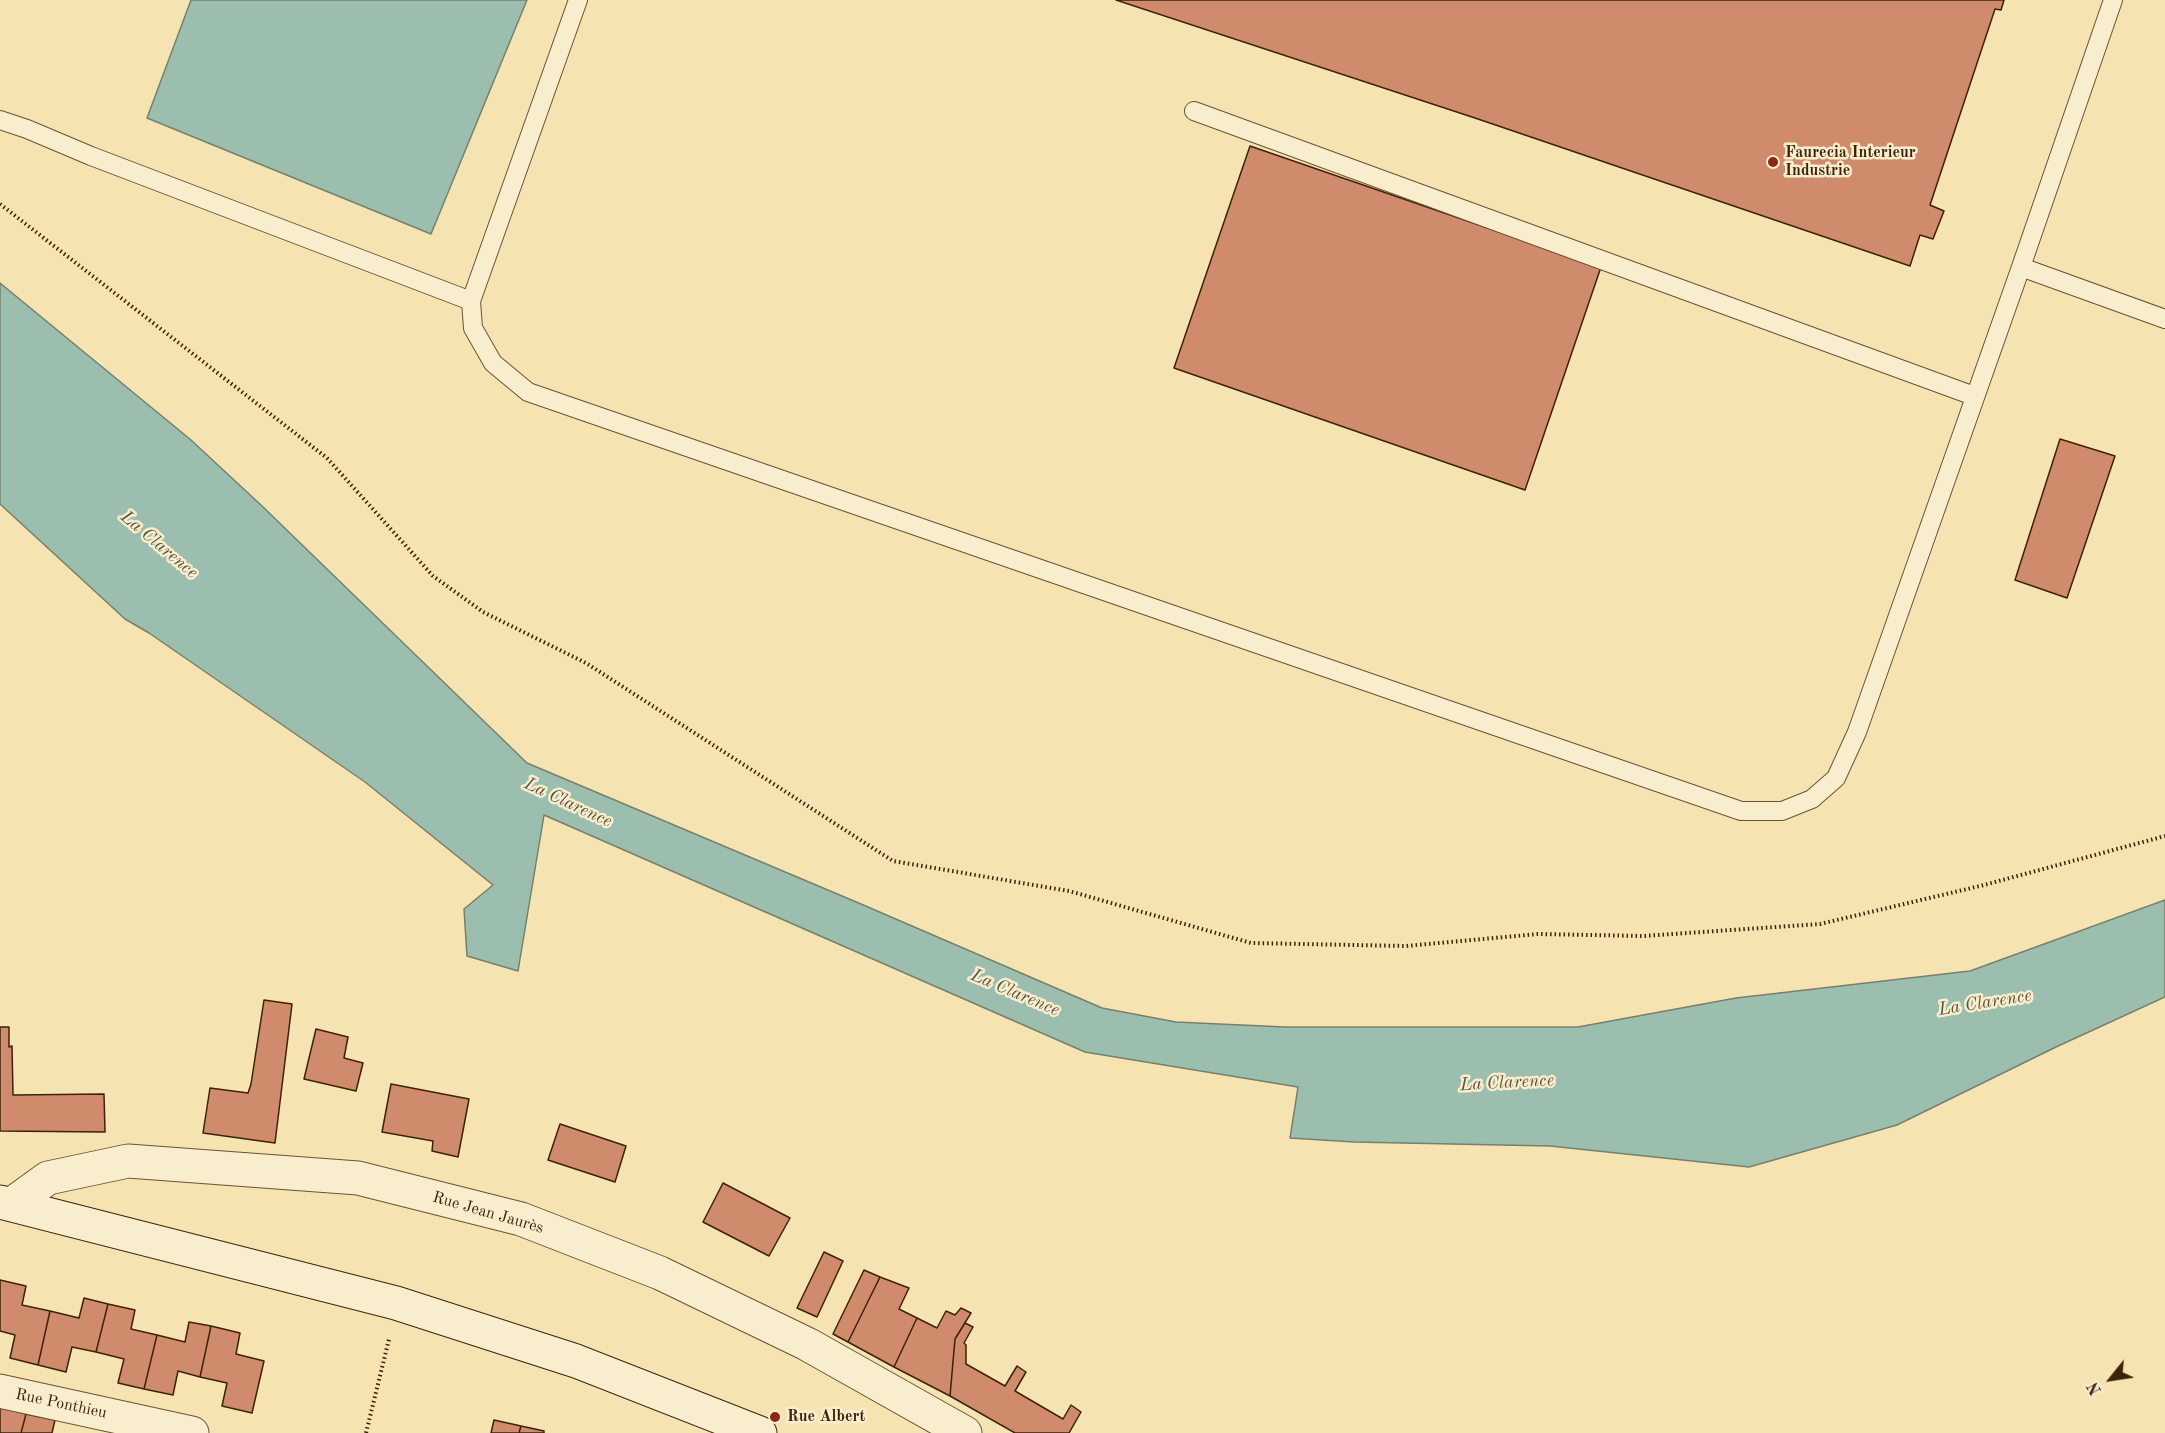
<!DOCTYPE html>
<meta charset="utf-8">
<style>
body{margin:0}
#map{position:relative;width:2165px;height:1433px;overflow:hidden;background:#f5e4b2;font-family:"Old Standard TT",serif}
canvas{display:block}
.north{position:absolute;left:2081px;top:1349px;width:60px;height:60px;-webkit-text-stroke:4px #f8edcd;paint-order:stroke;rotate:240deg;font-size:16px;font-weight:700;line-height:24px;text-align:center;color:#3d2209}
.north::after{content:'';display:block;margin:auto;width:21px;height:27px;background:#3d2209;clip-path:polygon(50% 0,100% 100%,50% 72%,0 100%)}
</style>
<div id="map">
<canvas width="2165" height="1433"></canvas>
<div class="north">N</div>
</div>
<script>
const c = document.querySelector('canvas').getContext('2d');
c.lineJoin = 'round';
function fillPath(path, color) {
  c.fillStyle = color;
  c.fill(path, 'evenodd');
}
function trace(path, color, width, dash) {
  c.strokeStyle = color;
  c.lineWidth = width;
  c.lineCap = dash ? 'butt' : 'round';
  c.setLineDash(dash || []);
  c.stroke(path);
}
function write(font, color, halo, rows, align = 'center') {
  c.font = font + ' "Old Standard TT",serif';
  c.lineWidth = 5;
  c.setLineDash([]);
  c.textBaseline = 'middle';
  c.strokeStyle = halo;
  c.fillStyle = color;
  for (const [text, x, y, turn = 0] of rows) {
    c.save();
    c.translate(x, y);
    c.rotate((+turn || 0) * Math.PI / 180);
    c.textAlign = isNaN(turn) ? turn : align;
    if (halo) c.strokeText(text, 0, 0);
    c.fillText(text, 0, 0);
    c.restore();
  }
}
const water = new Path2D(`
 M191,0H527L431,234L147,118Z
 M0,283L191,440L262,506L527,763L861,904L1102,1008L1176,1022L1285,1027H1578L1736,998L1970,971L2165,900V997L2056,1047L1897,1125L1749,1167L1550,1146L1354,1142L1290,1138L1298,1087L1085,1052L544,815L518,971L467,956L464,909L493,885L365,782L149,633L125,619L0,504Z`);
fillPath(water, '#9cbeae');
trace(water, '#76806c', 1.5);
const building = new Path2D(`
 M1116,0H2004L2001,10L1995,9L1930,205L1944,211L1933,239L1920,235L1910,266L1475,118Z
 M1250,146L1601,267L1525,490L1174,368Z
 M2060,439L2115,456L2067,598L2015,580Z
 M264,1000L292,1004L275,1143L203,1133L210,1088L248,1093L251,1084Z
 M0,1027H9V1047L12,1046L13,1095L104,1094L105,1132L0,1131Z
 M316,1029L348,1037L344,1058L363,1063L356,1091L304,1079Z
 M391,1084L469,1099L458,1157L432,1151L433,1141L382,1132Z
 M560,1124L626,1146L615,1182L548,1160Z
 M723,1183L790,1218L769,1256L703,1222Z
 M824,1252L843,1261L817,1317L797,1308Z
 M864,1270L880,1277L848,1342L833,1334Z
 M880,1277L909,1288L899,1309L917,1318L894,1367L848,1342Z
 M0,1280L26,1286L22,1305L50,1311L38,1365L10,1358L15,1335L0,1331Z
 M84,1298L108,1304L96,1352L72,1347L66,1372L38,1365L50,1311L79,1318Z
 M108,1304L135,1310L131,1329L157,1335L144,1389L118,1383L124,1359L96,1352Z
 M961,1308L971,1313L955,1339L950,1396L894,1367L917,1318L937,1328L946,1311L955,1315Z
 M189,1322L211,1326L200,1377L178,1371L173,1395L144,1389L157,1335L185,1342Z
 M965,1323L973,1327L964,1343L966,1345V1364L1005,1386L1017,1366L1026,1372L1015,1391L1063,1419L1071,1405L1081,1412L1069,1433H1015L950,1396L955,1339Z
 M211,1326L240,1333L236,1354L264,1361L252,1413L222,1406L227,1383L200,1377Z
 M0,1407L26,1414L21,1433H0Z
 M26,1414L55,1420L52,1433H21Z
 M494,1420L521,1426L519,1433H491Z
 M521,1426L544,1431V1433H519Z`);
fillPath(building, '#d08b6d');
trace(building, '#3d2209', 1.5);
const service = new Path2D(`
 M1194,111L1974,396
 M0,120L27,129L91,156L471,301L578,0
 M2021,267L2165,319
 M471,301L473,328L493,363L528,392L1741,811H1782L1812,799L1836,778L1857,732L2021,267L2113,0`);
const minor = new Path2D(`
 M12,1204L48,1178L128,1161L358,1178L521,1219L660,1273L807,1344L965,1433
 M0,1391L192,1433`);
const secondary = new Path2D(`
 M0,1202L396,1303L576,1361L760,1433`);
trace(service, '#6b5233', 20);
trace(minor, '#6b5233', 35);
trace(secondary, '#3d2209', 35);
trace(new Path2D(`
 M0,204L327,458L433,576L483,612L586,663L893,861L1069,891L1251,943L1406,946L1538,934L1643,936L1820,924L1984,885L2165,836
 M366,1433L389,1339`), '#3d2209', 4, [1.5, 3]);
trace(service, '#f8edcd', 18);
trace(minor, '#f8edcd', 33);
trace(secondary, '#f8edcd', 33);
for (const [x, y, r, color] of [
 [1773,162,6,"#8f2418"],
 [775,1417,6,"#8f2418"]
]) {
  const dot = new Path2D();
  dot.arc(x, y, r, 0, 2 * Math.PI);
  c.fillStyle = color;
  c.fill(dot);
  trace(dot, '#f8edcd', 2);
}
write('bold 16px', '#3d2209', '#f8edcd', [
 ["Faurecia Interieur",1785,153],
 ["Industrie",1785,171],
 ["Rue Albert",787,1417]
], 'left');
write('16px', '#3d2209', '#f8edcd', [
 ["Rue Jean Jaurès",488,1213,16],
 ["Rue Ponthieu",61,1404,12]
]);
write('italic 18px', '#5a513b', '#f8edcd', [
 ["La Clarence",159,545,40],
 ["La Clarence",568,803,25],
 ["La Clarence",1015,993,23],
 ["La Clarence",1985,1003,-9],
 ["La Clarence",1507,1083,-3]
]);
</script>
